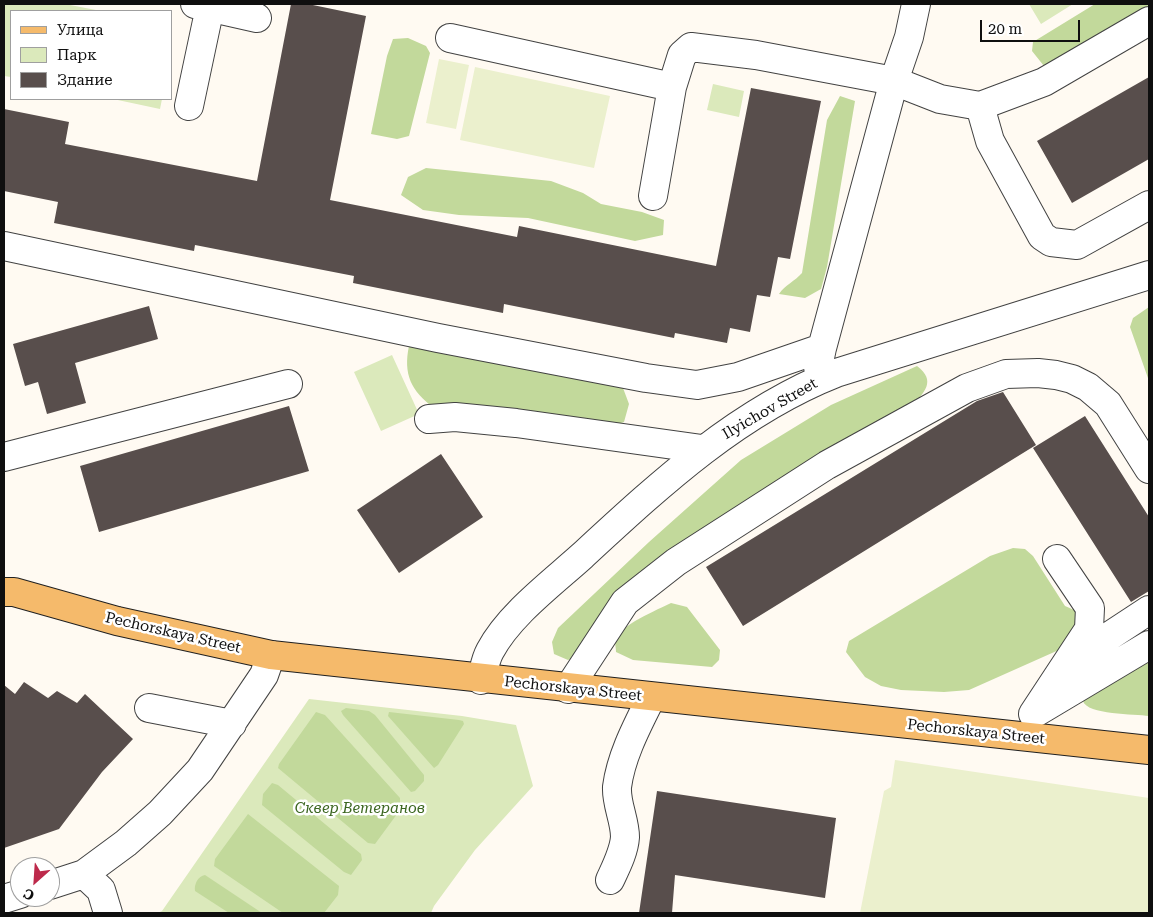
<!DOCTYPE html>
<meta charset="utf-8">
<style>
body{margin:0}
#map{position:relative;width:1153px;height:917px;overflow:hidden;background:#fffaf2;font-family:"Roboto Serif",serif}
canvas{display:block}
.frame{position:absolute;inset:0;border:5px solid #0f0f0f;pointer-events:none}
.legend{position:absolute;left:10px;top:10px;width:162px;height:90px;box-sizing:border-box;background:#fff;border:1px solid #9f9f9f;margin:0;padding:6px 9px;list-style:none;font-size:15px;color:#0f0f0f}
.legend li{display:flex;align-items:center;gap:10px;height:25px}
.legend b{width:25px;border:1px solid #9f9f9f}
.north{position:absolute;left:10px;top:857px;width:50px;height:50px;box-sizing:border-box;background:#fff;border:1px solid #9f9f9f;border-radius:50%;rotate:206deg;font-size:14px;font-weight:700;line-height:20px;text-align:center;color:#0f0f0f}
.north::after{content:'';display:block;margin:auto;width:18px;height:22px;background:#bd294b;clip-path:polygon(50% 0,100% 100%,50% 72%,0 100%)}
.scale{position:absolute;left:980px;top:20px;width:100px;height:22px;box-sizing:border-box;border:2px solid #0f0f0f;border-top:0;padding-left:6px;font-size:15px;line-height:18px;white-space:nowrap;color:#0f0f0f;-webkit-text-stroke:4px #fff;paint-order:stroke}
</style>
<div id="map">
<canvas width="1153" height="917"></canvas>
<div class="frame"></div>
<ul class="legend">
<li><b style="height:6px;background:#f5ba6b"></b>Улица</li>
<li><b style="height:14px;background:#dbe9bb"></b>Парк</li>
<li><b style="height:14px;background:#584e4c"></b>Здание</li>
</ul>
<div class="north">С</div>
<div class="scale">20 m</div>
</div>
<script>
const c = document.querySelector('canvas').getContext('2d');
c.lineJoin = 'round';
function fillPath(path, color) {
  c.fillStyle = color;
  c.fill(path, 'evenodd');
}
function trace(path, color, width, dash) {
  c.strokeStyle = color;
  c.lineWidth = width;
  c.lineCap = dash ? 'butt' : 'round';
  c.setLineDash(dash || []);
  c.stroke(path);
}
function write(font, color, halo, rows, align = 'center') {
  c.font = font + ' "Roboto Serif",serif';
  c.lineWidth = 5;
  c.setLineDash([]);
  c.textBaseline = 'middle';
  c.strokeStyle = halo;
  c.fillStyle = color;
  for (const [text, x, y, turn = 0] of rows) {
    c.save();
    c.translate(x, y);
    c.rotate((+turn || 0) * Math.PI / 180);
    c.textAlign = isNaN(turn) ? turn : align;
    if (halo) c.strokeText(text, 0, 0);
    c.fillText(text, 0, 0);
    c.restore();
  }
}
fillPath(new Path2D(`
 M4,4H65L101,11H11V77L4,76Z
 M1029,4H1073L1041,24Z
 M713,84L744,91L739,117L707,110Z
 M113,99H162L160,109Z
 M392,355L419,414L381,431L354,372Z
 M309,699L462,716L516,725L533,786L475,850L434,906L431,913H158L162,911Z`), '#dbe9bb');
fillPath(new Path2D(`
 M1095,4H1149V8L1048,67L1044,66L1032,51L1033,42Z
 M408,38L426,46L430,53L409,136L397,139L371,134L387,56L393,39Z
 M840,96L855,101L827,267L821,289L805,298L779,294C785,285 795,281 802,273L827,120Z
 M426,168L551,181L583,193L601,204L642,212L664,220L663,235L635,241L528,218L459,215L423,210L401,195L408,177Z
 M1149,307V381L1130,327L1133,318Z
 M421,341L597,378L623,388L629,404L624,422L605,428L434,408C411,391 403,374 409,346Z
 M917,366C937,381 924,393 911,407L761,502L578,656L568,660L554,654L552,642L558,628L649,542L741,460L831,405Z
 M1013,548L1025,549L1033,556L1065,606L1079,612L1083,616L1070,645L969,690L944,692L901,690L881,686L865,677L846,652L849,641L990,556Z
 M671,603L687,607L720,650L719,660L712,667L633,660L616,652C616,649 615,644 615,640C618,626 659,609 671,603Z
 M1149,657V716C1135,714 1087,715 1083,701L1088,690Z
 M346,708L369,711L375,715L424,775V781L415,791L411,792L343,715L341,711Z
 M316,712L325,715L400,798V810L375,844L368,843L278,768L279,764Z
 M389,712L459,720L463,721L464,724L438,765L434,768L388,716Z
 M272,783L278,785L361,854L362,860L351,875L344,872L262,805L263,794Z
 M248,814L339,886L338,895L324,913H283L214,866L215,859Z
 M205,875L262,913H229L195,891C194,884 198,876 205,875Z`), '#c2d99b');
fillPath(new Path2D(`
 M439,59L469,65L456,129L426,123Z
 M475,67L610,96L594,168L460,140Z
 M895,760L1149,798V913H860L884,791L891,787Z`), '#ebf0cd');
fillPath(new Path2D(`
 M291,4H308L366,16L330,200L517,237L519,226L716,266L751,88L821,101L790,259L778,257L770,297L757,295L750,332L730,328L727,343L675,333L674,338L504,304L503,313L353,283L354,276L195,245L194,251L54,223L58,202L4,191V109L69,122L65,144L257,181Z
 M1149,77V159L1072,203L1037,141Z
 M149,306L158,339L75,363L86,403L47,414L38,382L25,386L13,344Z
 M1003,392L1036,445L743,626L706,567L977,401Z
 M289,406L309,471L99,532L80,466Z
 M1085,416L1149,517V591L1131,602L1033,448Z
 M441,454L483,517L399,573L357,510Z
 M24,682L48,698L57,691L77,703L85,694L133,739L102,772L59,829L4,848V685L15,694Z
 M657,791L836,818L825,898L675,875L672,913H639Z`), '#584e4c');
const minor = new Path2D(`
 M195,4L257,18
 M450,38L672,87
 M189,106L210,7
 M980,106L990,141L1042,236L1051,242L1077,245L1149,205
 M653,196L672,87L682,55L691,47L756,55L894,81L940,99L980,106L1044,82L1149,21
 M4,246L438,338L646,378L697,385L738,377L822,348
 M818,367L822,348L894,81L909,37L916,4
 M429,419L455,417L516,423L702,449
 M4,457L288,384
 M1076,658L1149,610
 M481,680C484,670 485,660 490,651C509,615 552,583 582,556C659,485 737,412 836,373L1149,275
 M568,689L625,602L676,562L827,465L967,388L1006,374L1038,373L1056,375L1072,379L1088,387L1108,404L1149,469
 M149,708L232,724
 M1037,712L1149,645
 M1033,714L1089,629L1090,608L1057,559
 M84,874L101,890L108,913
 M610,880C616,867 624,852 625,837C625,820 616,804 617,787C621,756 637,726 651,698
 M50,885L84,874L126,843L160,813L200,770L264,675L271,655
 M4,899L20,894`);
const major = new Path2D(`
 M4,592H14L117,621L271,655L1149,750`);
trace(minor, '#424242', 30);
trace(major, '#202020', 30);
trace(minor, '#fff', 28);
trace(major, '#f5ba6b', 28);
write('15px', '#0f0f0f', '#fff', [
 ["Ilyichov Street",770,409,-30],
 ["Pechorskaya Street",173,633,13],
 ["Pechorskaya Street",573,689,6],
 ["Pechorskaya Street",976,732,6]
]);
write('italic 15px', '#3b6620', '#fff', [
 ["Сквер Ветеранов",360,809]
]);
</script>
